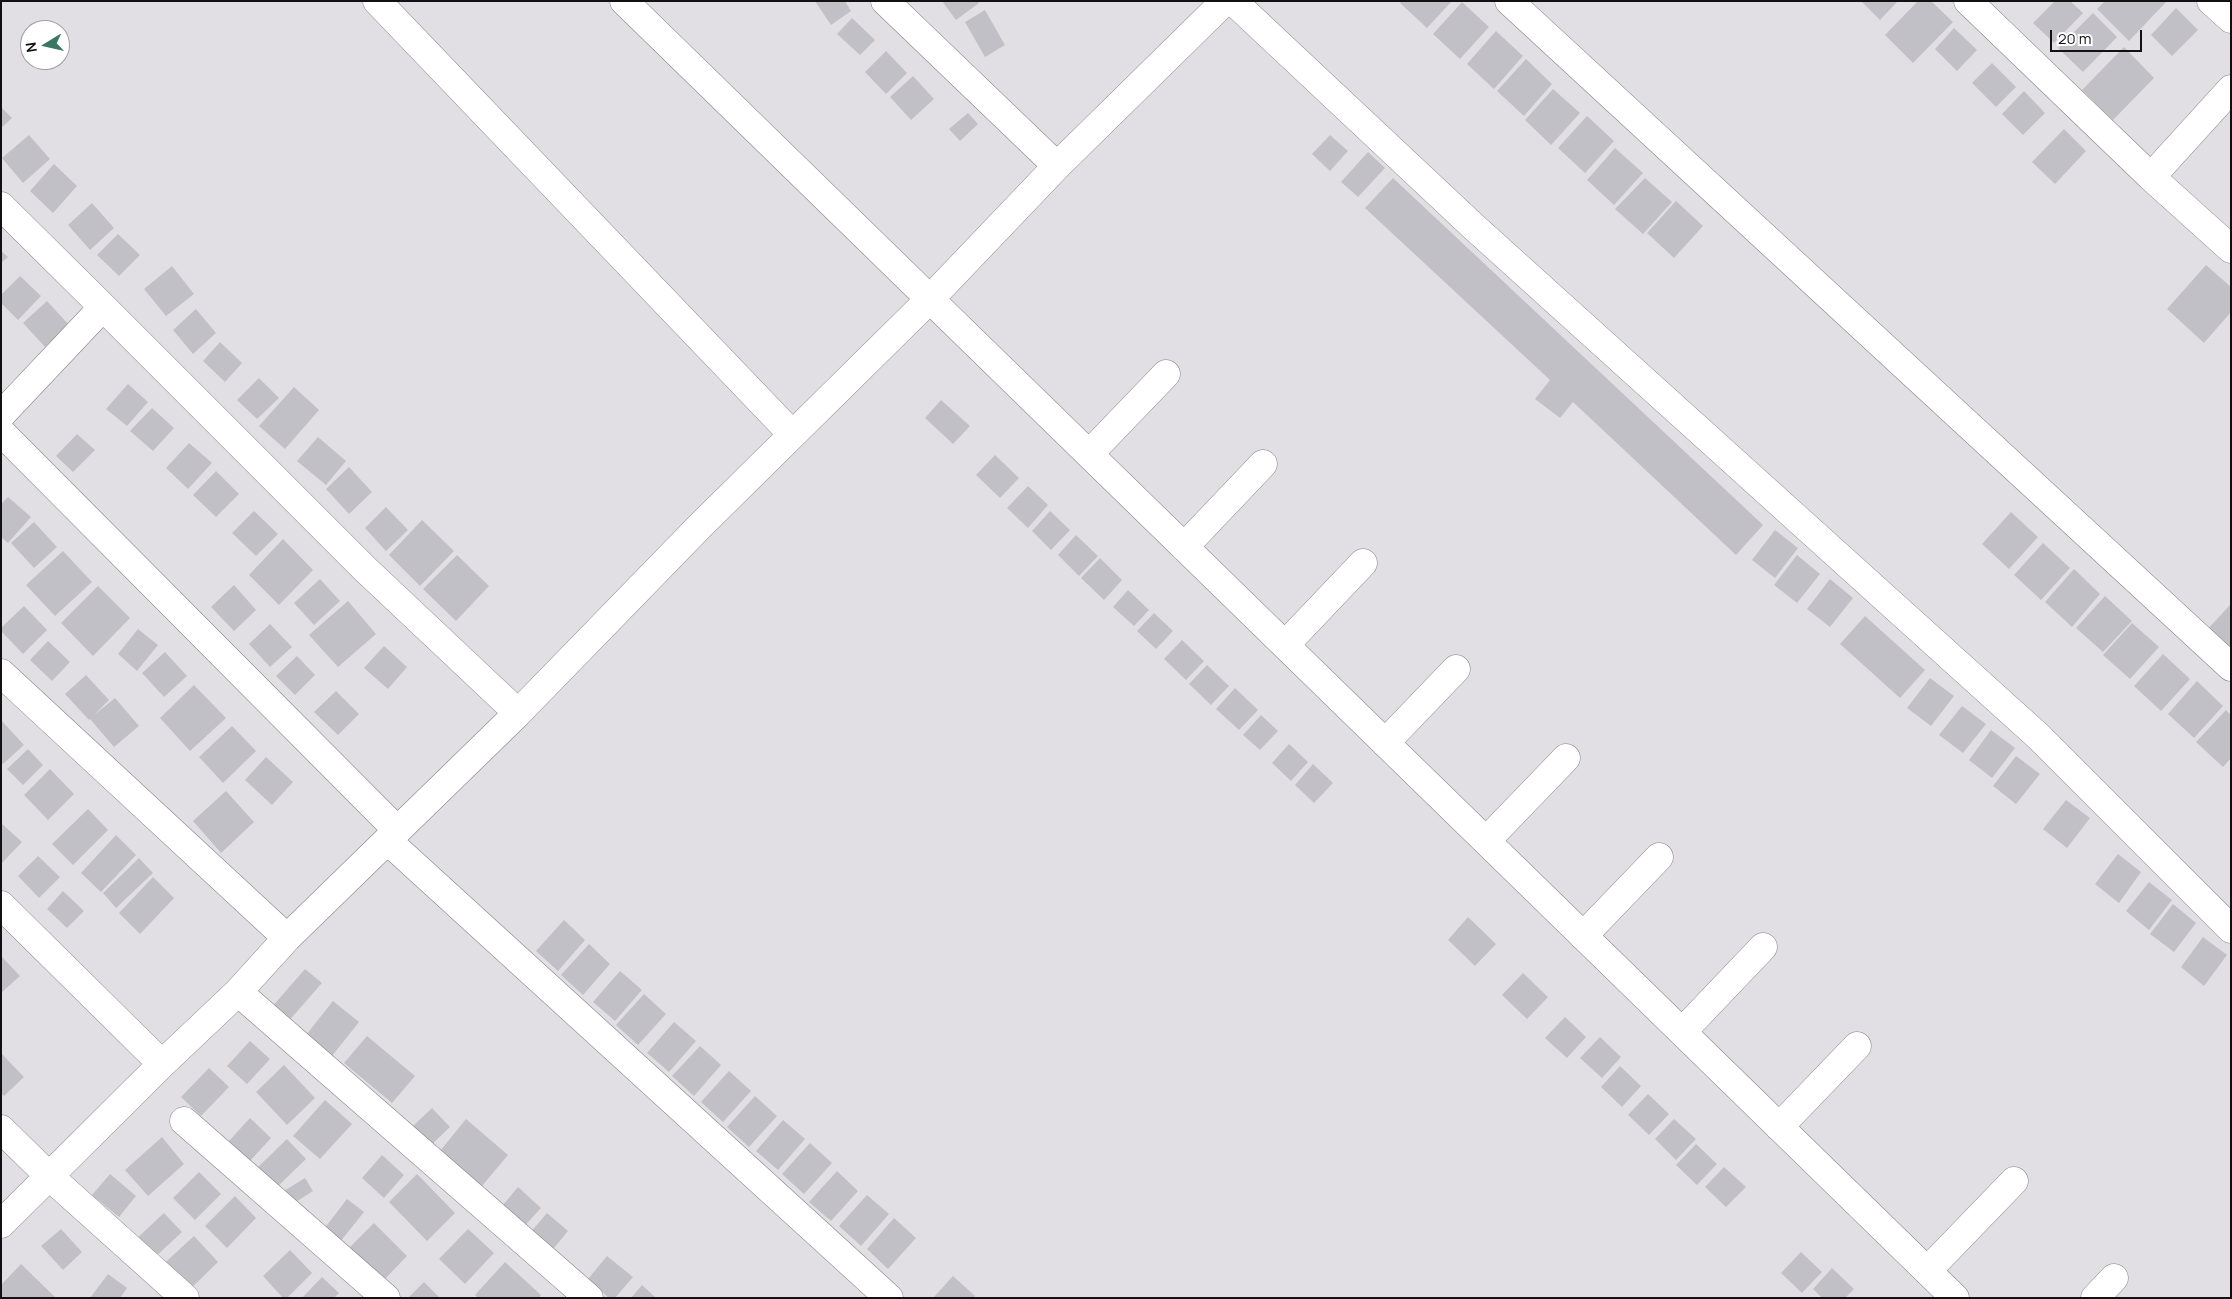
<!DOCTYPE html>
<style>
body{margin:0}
#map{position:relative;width:2232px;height:1299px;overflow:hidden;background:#e2dfe4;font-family:Manrope,sans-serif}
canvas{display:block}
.frame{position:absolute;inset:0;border:2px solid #111012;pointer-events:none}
.north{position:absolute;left:20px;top:20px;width:50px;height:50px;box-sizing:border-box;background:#fff;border:1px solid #a09fa0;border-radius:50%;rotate:261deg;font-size:14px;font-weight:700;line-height:20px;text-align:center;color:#111012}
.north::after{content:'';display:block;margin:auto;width:18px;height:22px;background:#3b7863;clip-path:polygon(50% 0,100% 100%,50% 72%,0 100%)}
.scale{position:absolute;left:2050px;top:30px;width:92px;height:22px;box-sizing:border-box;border:2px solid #111012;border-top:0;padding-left:6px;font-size:15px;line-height:18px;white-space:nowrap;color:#111012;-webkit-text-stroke:4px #fff;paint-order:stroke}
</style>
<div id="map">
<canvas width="2232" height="1299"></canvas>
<div class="frame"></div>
<div class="north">N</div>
<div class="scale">20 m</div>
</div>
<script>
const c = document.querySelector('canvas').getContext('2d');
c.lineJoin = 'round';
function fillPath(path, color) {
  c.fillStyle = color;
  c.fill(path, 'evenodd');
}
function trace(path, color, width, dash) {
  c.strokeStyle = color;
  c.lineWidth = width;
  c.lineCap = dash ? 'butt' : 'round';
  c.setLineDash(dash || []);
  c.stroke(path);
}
fillPath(new Path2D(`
 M815,1H845L851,11L831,25Z
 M942,1H978L979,3L956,20Z
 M1402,1H1452L1427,28L1400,3Z
 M1861,1H1898L1880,20Z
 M1918,1H1931L1953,22L1913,63L1885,35Z
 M2055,1H2070L2083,13L2054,43L2033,23Z
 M2105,1H2167L2129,41L2097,9Z
 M1462,2L1489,27L1460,59L1433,34Z
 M2176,8L2198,30L2172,56L2151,35Z
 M985,10L1005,45L985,57L965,22Z
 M2093,13L2117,37L2083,72L2058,48Z
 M852,18L875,40L860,55L837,34Z
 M1954,28L1977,50L1957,71L1935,49Z
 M1496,31L1523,56L1494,89L1467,64Z
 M2124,47L2154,78L2113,120L2082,90Z
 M886,51L907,73L886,94L865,72Z
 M1526,59L1552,84L1524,116L1497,91Z
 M1992,63L2016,87L1996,107L1972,83Z
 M913,76L934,99L911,120L890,97Z
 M1553,89L1580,113L1551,145L1525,120Z
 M2024,91L2045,113L2023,135L2002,114Z
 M1,107L12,118L1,128Z
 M968,113L978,124L960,141L949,129Z
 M1587,116L1614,141L1585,173L1558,148Z
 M2064,129L2086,151L2055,184L2032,162Z
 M29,135L50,159L23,183L2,158Z
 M1330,135L1348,151L1330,171L1312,154Z
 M1615,148L1643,173L1614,205L1587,180Z
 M1368,152L1385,168L1358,197L1341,182Z
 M54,164L77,186L53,213L30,191Z
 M1393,178L1763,525L1736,555L1573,402L1560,418L1535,399L1550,380L1365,208Z
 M1645,178L1672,202L1643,234L1615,209Z
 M1676,201L1703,226L1674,258L1647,233Z
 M92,203L114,228L90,250L68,225Z
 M118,234L140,255L119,276L97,255Z
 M1,251L8,257L1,263Z
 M2206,265L2231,287V312L2204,343L2167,309Z
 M172,266L194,294L166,316L144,289Z
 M20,276L41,296L18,320L1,303V295Z
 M47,301L69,325L45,347L23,323Z
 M196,309L216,333L193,354L173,330Z
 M220,342L242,363L225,382L203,361Z
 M259,378L279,398L257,419L237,400Z
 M128,384L148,402L127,426L106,409Z
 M294,387L319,410L285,449L259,426Z
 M941,400L970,426L953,444L925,418Z
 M152,408L174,428L153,451L130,431Z
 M77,434L95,450L73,472L56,456Z
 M318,437L346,461L326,485L297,461Z
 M189,443L212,463L188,489L166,468Z
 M995,455L1019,478L1000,498L976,475Z
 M349,467L372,492L349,514L326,489Z
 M216,471L239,494L216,517L193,495Z
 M1028,486L1048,505L1028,528L1007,508Z
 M8,497L31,517L8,543L1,537V504Z
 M386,507L408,530L386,551L365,528Z
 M254,511L278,534L256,556L232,533Z
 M1050,511L1070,530L1051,550L1032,531Z
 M2011,512L2038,537L2009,569L1982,544Z
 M422,520L454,551L420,586L389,555Z
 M34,522L57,547L34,568L11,543Z
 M1775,530L1798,548L1775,578L1752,560Z
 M1076,535L1098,556L1079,576L1058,555Z
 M283,539L313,570L279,605L249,575Z
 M2043,543L2070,568L2041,600L2014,575Z
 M63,551L92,582L55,616L26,585Z
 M457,555L489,586L456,621L423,589Z
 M1797,555L1820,574L1797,603L1774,585Z
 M1100,558L1122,580L1104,600L1081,578Z
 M2074,569L2100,594L2072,627L2045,602Z
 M320,579L340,601L314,625L294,603Z
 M1830,579L1853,598L1830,627L1807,609Z
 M234,585L256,610L234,631L211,607Z
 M98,586L130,618L93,656L61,623Z
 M1128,590L1149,610L1134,626L1113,607Z
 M2105,596L2132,621L2103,652L2076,628Z
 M348,601L376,634L338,667L309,635Z
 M2231,604V658L2204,633Z
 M24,606L47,630L23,654L1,631V628Z
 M1154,613L1173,631L1156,649L1137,631Z
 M1865,616L1925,670L1900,698L1840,644Z
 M2132,623L2159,647L2130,679L2103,655Z
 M270,624L292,647L270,667L249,644Z
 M138,629L158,645L137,671L118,654Z
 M1182,640L1204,661L1186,680L1164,659Z
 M48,641L70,662L52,681L30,660Z
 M384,646L407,667L388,689L364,668Z
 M165,652L187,676L164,697L142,673Z
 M2163,654L2190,679L2161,711L2134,686Z
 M297,656L315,675L295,695L276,676Z
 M1207,665L1229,686L1211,705L1189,684Z
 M86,675L109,700L94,715L115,698L139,726L114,747L90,719L89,720L65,694Z
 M1930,678L1954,696L1931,726L1907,708Z
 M2197,681L2223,706L2194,738L2168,714Z
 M194,685L226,718L190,751L160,718Z
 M1235,688L1258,710L1239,730L1216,709Z
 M336,691L359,714L338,735L314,712Z
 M1962,706L1986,724L1963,753L1939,735Z
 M2226,710L2231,715V758L2223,767L2196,742Z
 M1261,715L1278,731L1260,750L1243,735Z
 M1,720L24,745L3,764L1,762Z
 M232,726L256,751L223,783L199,757Z
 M1991,730L2015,748L1992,778L1969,760Z
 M1289,744L1308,762L1291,781L1272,763Z
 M28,749L43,765L23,785L7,769Z
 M2016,756L2040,774L2016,804L1993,786Z
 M266,757L293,782L272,805L245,780Z
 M1313,764L1333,783L1314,803L1295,785Z
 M50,769L74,794L48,820L24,795Z
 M226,791L254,822L221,853L193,821Z
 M2066,800L2090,818L2067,848L2043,829Z
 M88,809L108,830L73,865L52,844Z
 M1,823L22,842L1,864Z
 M116,835L136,855L101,892L81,873Z
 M2118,854L2141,872L2119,903L2095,884Z
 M38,856L60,877L39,898L18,876Z
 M139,858L153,873L116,908L103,893Z
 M153,877L174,898L140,934L119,913Z
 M2149,882L2172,900L2149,930L2126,911Z
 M63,891L84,911L67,928L47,909Z
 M2173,904L2196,923L2174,952L2150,934Z
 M1468,917L1496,944L1475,966L1448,940Z
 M564,920L585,940L558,971L536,951Z
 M2203,937L2227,955L2204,986L2181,967Z
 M589,944L610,964L583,995L561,975Z
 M1,956L20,976L1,993Z
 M305,969L322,983L287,1023L271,1008Z
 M620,971L642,990L615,1021L593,1002Z
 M1523,973L1548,997L1527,1019L1502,995Z
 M644,994L666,1014L638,1045L616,1025Z
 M333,1001L359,1022L332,1056L306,1035Z
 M1565,1017L1586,1037L1567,1058L1545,1038Z
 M674,1022L696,1041L669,1072L647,1053Z
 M367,1036L415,1076L392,1103L344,1063Z
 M1600,1037L1621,1057L1602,1078L1580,1058Z
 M250,1041L270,1059L247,1084L227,1066Z
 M700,1046L721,1065L694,1096L672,1076Z
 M1,1053L24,1077L4,1096L1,1093Z
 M284,1065L315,1098L287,1125L256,1092Z
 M1620,1066L1641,1086L1622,1107L1601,1087Z
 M209,1068L229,1087L201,1116L181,1097Z
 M729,1071L751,1091L723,1122L701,1102Z
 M1648,1094L1669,1114L1649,1135L1628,1115Z
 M755,1096L777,1116L749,1147L727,1127Z
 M325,1100L352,1124L320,1159L293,1136Z
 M432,1108L450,1127L431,1145L413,1126Z
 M250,1118L271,1138L250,1161L229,1141Z
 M466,1119L508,1155L482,1186L440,1151Z
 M1674,1119L1696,1139L1676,1160L1655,1139Z
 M783,1120L805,1139L778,1170L756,1151Z
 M162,1137L184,1164L148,1196L125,1170Z
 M287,1139L306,1159L277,1187L258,1167Z
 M810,1143L832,1163L804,1194L782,1174Z
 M1696,1144L1717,1164L1697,1185L1676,1165Z
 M382,1155L404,1175L384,1198L362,1178Z
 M1724,1167L1746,1187L1726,1207L1705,1187Z
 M837,1171L858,1191L831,1221L809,1202Z
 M199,1172L221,1194L195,1220L173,1198Z
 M110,1174L136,1196L119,1217L92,1195Z
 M417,1174L455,1213L427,1241L389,1202Z
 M305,1178L313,1191L288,1207L279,1194Z
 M518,1187L541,1208L520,1231L498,1211Z
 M867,1195L889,1214L861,1246L839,1226Z
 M235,1196L256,1218L227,1248L205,1226Z
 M347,1199L364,1212L340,1242L324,1229Z
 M164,1213L182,1232L152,1260L134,1241Z
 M547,1213L568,1231L550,1253L529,1234Z
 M894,1218L916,1238L888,1269L867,1249Z
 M374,1223L407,1256L379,1285L345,1252Z
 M61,1229L82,1252L63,1270L41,1246Z
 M468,1229L494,1253L465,1284L439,1259Z
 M194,1236L218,1262L183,1296L158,1269Z
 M290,1250L312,1273L287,1298H283L263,1276Z
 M1801,1252L1822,1272L1802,1293L1781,1273Z
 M607,1256L633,1277L615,1298H609L588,1279Z
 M505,1262L541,1295L539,1298H478L475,1295Z
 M21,1264L56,1298H1V1285Z
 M1832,1268L1854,1289L1845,1298H1822L1813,1289Z
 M108,1274L127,1288L120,1298H90Z
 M953,1276L975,1296L973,1298H933Z
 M322,1277L339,1293L334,1298H302Z
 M424,1282L440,1298H408Z
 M642,1285L656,1298H631Z`), '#c1c0c6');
const minor = new Path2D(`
 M377,1L792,434
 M624,1L1955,1298
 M885,1L1057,166
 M1233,1L1474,227L2038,736L2231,929
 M1509,1L2231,667
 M1968,1L2151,177L2231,249
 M2211,1L2231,19
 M2151,177L2231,89
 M1,206L103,307L1,415
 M103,307L365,569L518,713
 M1,432L397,830
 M1089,454L1166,374
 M1184,547L1263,464
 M1285,645L1363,563
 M1,673L287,938
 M1385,743L1456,669
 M388,841L889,1298
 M1486,841L1566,758
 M1,905L162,1064
 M1583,936L1659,857
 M238,992L589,1298
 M1682,1032L1763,947
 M184,1121L386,1298
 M1779,1127L1857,1046
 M1,1129L49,1176L185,1298
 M1,1224L162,1064L238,992L287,938L518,713L700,526L930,299L1057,166L1225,1
 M1927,1271L2014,1181
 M2095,1298L2114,1278`);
trace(minor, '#858286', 29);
trace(minor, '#fff', 28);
</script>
